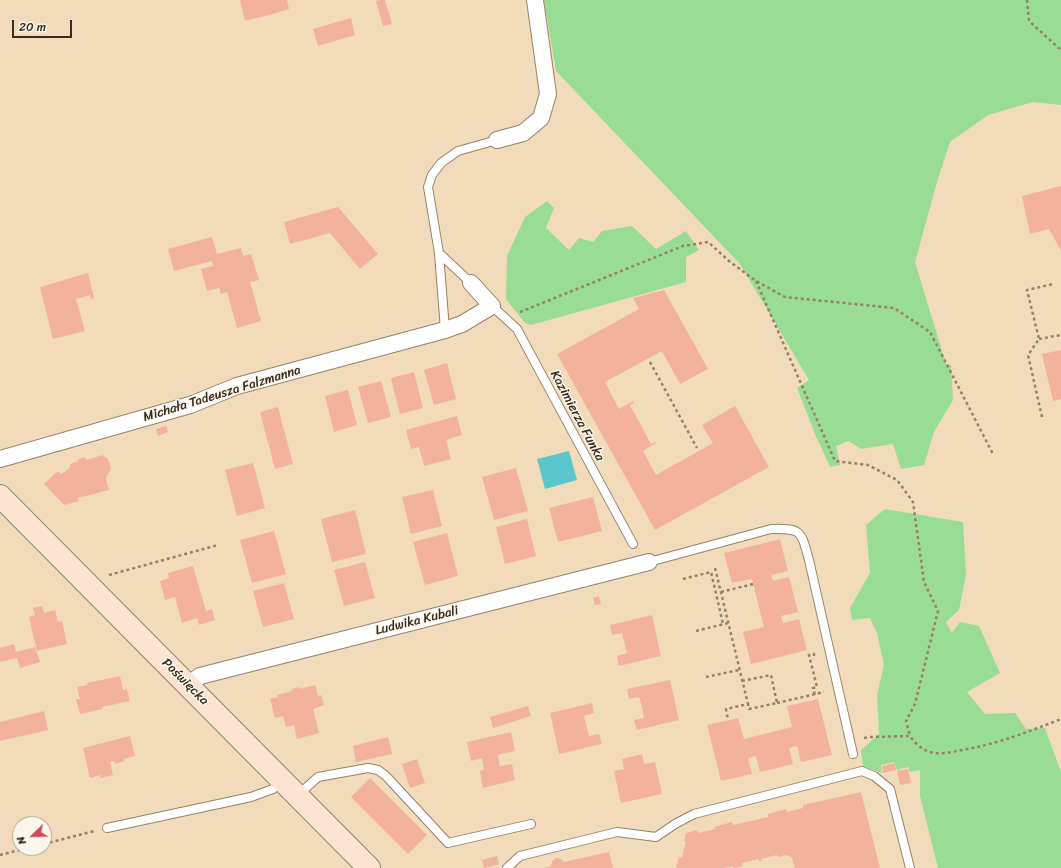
<!DOCTYPE html>
<meta charset="utf-8">
<style>
body{margin:0}
#map{position:relative;width:1061px;height:868px;overflow:hidden;background:#f2dbbb;font-family:Sriracha,sans-serif}
canvas{display:block}
.north{position:absolute;left:12px;top:816px;width:40px;height:40px;box-sizing:border-box;background:#fbf7ec;border:1px solid #aea59a;border-radius:50%;rotate:247deg;font-size:11px;font-weight:700;line-height:16px;text-align:center;color:#3b2a1e}
.north::after{content:'';display:block;margin:auto;width:14px;height:18px;background:#d1495b;clip-path:polygon(50% 0,100% 100%,50% 72%,0 100%)}
.scale{position:absolute;left:12px;top:20px;width:60px;height:18px;box-sizing:border-box;border:2px solid #3b2a1e;border-top:0;padding-left:5px;font-size:12px;line-height:14px;white-space:nowrap;color:#3b2a1e;-webkit-text-stroke:3px #fbf7ec;paint-order:stroke}
</style>
<div id="map">
<canvas width="1061" height="868"></canvas>
<div class="north">N</div>
<div class="scale">20 m</div>
</div>
<script>
const c = document.querySelector('canvas').getContext('2d');
c.lineJoin = 'round';
function fillPath(path, color) {
  c.fillStyle = color;
  c.fill(path, 'evenodd');
}
function trace(path, color, width, dash) {
  c.strokeStyle = color;
  c.lineWidth = width;
  c.lineCap = dash ? 'butt' : 'round';
  c.setLineDash(dash || []);
  c.stroke(path);
}
function write(font, color, halo, rows, align = 'center') {
  c.font = font + ' Sriracha,sans-serif';
  c.lineWidth = 3;
  c.setLineDash([]);
  c.textBaseline = 'middle';
  c.strokeStyle = halo;
  c.fillStyle = color;
  for (const [text, x, y, turn = 0] of rows) {
    c.save();
    c.translate(x, y);
    c.rotate((+turn || 0) * Math.PI / 180);
    c.textAlign = isNaN(turn) ? turn : align;
    if (halo) c.strokeText(text, 0, 0);
    c.fillText(text, 0, 0);
    c.restore();
  }
}
fillPath(new Path2D(`
 M544,0H1061V105L1033,102L988,115L950,142L937,182L915,262L946,364L951,365L953,400L934,432L924,465L901,469L893,444L861,449L849,441L836,446L840,465L830,467L815,434L797,388L809,380L740,264L556,71Z
 M547,201L554,208L546,228L569,250L579,238L593,242L602,231L632,226L656,249L686,231L699,250L686,257V282L531,325L525,323L506,299L507,256L525,217Z
 M885,509L963,522L966,575L959,610L946,622L952,633L960,622L979,626L1000,673L967,692L985,714L1015,713L1026,729L1045,728L1061,772V868H938L920,796V770L910,772L908,767L897,770L894,762L881,765L882,773L863,766L861,750L879,734L877,696L884,665L877,633L870,618L852,620L850,608L870,573L866,525Z`), '#99dc94');
fillPath(new Path2D(`
 M569,451L577,480L545,489L537,459Z`), '#59c7cc');
fillPath(new Path2D(`
 M240,0H287L289,9L273,14L268,15L245,21Z
 M380,0H385L392,24L383,26L376,1Z
 M351,18L355,35L318,46L313,29Z
 M1061,186V251L1049,229L1030,234L1022,196Z
 M338,207L378,254L360,269L330,233L290,244L284,222Z
 M212,237L217,254L241,248L243,256L251,254L259,280L250,282L261,321L237,328L227,292L221,294L219,288L207,291L201,269L213,266L212,261L174,271L168,249Z
 M88,273L94,298L91,299L90,295L76,299L85,331L53,339L40,287Z
 M664,290L708,369L680,384L662,351L605,382L619,409L633,401L634,403L630,405L651,444L655,442L656,443L643,451L656,475L713,443L702,425L735,406L769,467L655,530L557,354L639,309L633,298Z
 M1061,350V399L1053,401L1042,354Z
 M447,363L456,399L434,405L424,370Z
 M414,372L423,408L400,414L391,378Z
 M381,381L391,417L368,423L358,387Z
 M348,390L357,425L334,432L325,396Z
 M278,407L293,464L275,469L260,412Z
 M457,416L462,435L446,440L451,459L424,466L419,447L411,449L406,430Z
 M166,426L168,432L158,436L156,429Z
 M102,455L108,459L111,469L106,478L109,490L78,498L79,501L64,505L44,484L58,471L61,474L66,471L70,467V464L77,462L79,459L84,457L87,460Z
 M253,463L265,508L237,516L225,470Z
 M516,468L528,511L494,520L482,477Z
 M433,490L442,526L411,534L402,497Z
 M593,497L602,531L558,542L549,508Z
 M355,510L366,554L332,562L321,519Z
 M527,519L536,556L505,564L496,527Z
 M274,531L286,574L252,583L240,540Z
 M447,533L458,576L425,585L413,542Z
 M780,539L788,571L771,575L773,581L789,577L798,612L781,616L783,623L799,619L807,650L751,664L743,632L764,627L752,579L732,583L724,553Z
 M365,562L375,598L344,606L334,570Z
 M193,566L206,611L212,609L215,620L199,625L197,618L182,623L175,597L165,600L160,581L169,578L168,573Z
 M284,583L294,619L263,627L253,591Z
 M599,596L601,604L595,605L593,598Z
 M42,606L44,613L55,610L58,622L62,621L67,644L37,651L29,617L35,615L33,608Z
 M652,615L661,656L619,666L617,656L627,653L622,633L612,635L610,625Z
 M14,644L16,652L35,647L40,662L20,668L17,658L0,662V648Z
 M120,676L123,690L127,689L130,701L102,707L103,709L80,714L76,699H80L77,687L88,685L87,683Z
 M670,680L679,720L637,730L634,720L644,718L642,707L639,697L629,699L627,689Z
 M315,685L318,696L321,695L324,705L313,709L319,733L297,739L294,725L286,727L283,716L275,718L270,699L278,697L277,695L292,691V689L300,687V689Z
 M818,699L832,755L801,762L797,746L789,748L793,764L760,772L756,756L748,758L752,774L721,781L707,725L738,718L744,739L792,727L787,706Z
 M592,703L594,713L584,716L589,736L599,734L602,744L559,754L550,713Z
 M528,706L531,716L493,728L490,717Z
 M44,711L48,730L0,741V722Z
 M511,732L515,751L498,755L500,766L512,764L515,780L483,788L480,771L484,770L482,758L471,761L467,742Z
 M130,736L135,756L124,759V761L115,764V761L110,762L113,775L101,778L100,775L90,778L83,748Z
 M388,737L392,754L356,762L353,746Z
 M642,754L644,764L655,762L662,794L621,803L614,771L624,769L622,759Z
 M417,759L425,783L410,788L402,764Z
 M894,763L896,770L883,773L882,766Z
 M908,769L911,783L900,785L897,771Z
 M370,778L427,835L408,854L351,797Z
 M861,792L880,868H795L792,858L787,855L778,857L777,855L761,859L762,861L759,862V859L742,863L743,866L734,868L732,866L724,868H676L679,857L682,858L686,841H684L686,833L697,830L698,833L715,829L714,827L732,822L733,825L768,817V814L786,809L787,812L803,808V805Z
 M609,852L613,868H543L551,866L552,861L556,858L561,859L564,862Z
 M497,856L499,864L484,868L482,860Z`), '#f3b29b');
const lane = new Path2D(`
 M439,253L471,283
 M492,306L517,329L633,544
 M445,330L439,253L428,187L432,175L441,163L458,151L497,140
 M649,562L771,529C802,528 801,531 809,560L853,754
 M298,795L318,777L368,768L378,770L386,776L448,843L531,824
 M107,828L251,797L273,789L282,781
 M507,868L520,856L617,832L656,837L675,824L694,814L862,771L874,776L890,789L910,868`);
const street = new Path2D(`
 M497,140L523,133L541,118L548,94L535,0
 M0,459L190,405L237,386L445,330L462,324L492,306L471,283
 M188,685L200,676L649,562`);
const secondary = new Path2D(`
 M0,496L369,868`);
trace(lane, '#96826c', 10);
trace(street, '#96826c', 18);
trace(secondary, '#96826c', 24);
trace(new Path2D(`
 M1027,0L1029,21L1061,50
 M756,281L835,461L868,465L897,480L913,502L924,582L938,611L915,704L906,721L910,736
 M520,312L683,246L708,242L729,261L756,281L785,297L894,308L930,332L993,454
 M1039,339L1061,335
 M650,362L697,448
 M1042,417L1028,355L1039,339L1027,290L1053,284
 M715,568L748,704L726,709L728,720
 M109,575L218,545
 M683,579L711,572L723,624
 M721,592L753,584
 M696,631L728,623
 M814,656V654L809,655L817,687L813,688L815,695
 M706,677L739,670
 M742,681L771,675L777,703L749,709L748,704
 M777,703L824,692
 M864,738L870,737L910,736C916,745 924,751 934,753C943,754 953,752 962,750C997,744 1028,732 1061,719
 M44,844L94,831
 M0,855L27,848`), '#96826c', 2.5, [3, 3]);
trace(lane, '#fff', 8);
trace(street, '#fff', 16);
trace(secondary, '#fde4d1', 22);
write('13px', '#3b2a1e', '#fbf7ec', [
 ["Michała Tadeusza Falzmanna",222,394,-17],
 ["Kazimierza Funka",577,416,62],
 ["Ludwika Kubali",417,621,-14],
 ["Poświęcka",185,682,45]
]);
</script>
